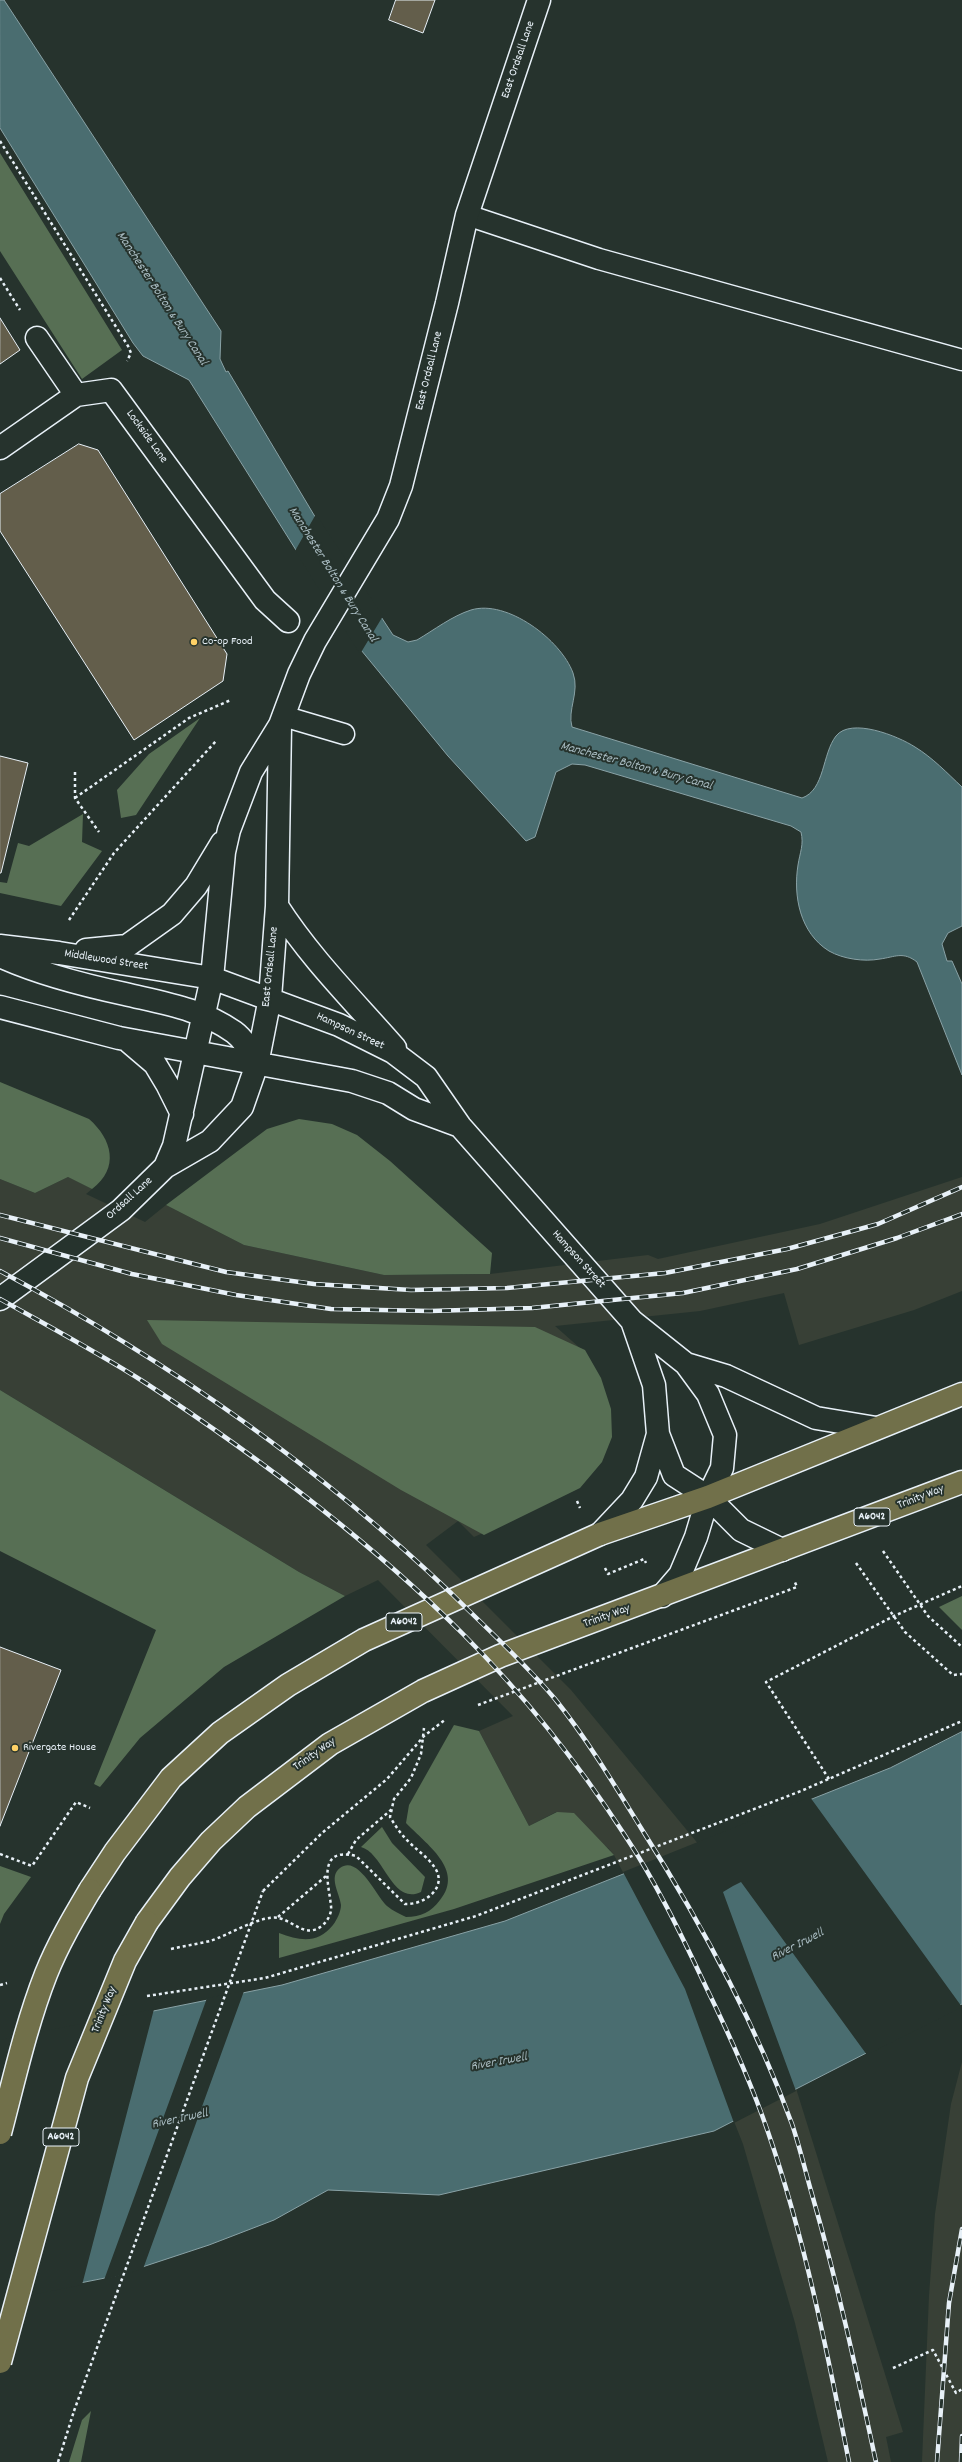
<!DOCTYPE html>
<style>
body{margin:0}
canvas{display:block;background:#26332d}
</style>
<canvas width="962" height="2462"></canvas>
<script>
const c = document.querySelector('canvas').getContext('2d');
c.lineJoin = 'round';
function fillPath(path, color) {
  c.fillStyle = color;
  c.fill(path, 'evenodd');
}
function trace(path, color, width, dash) {
  c.strokeStyle = color;
  c.lineWidth = width;
  c.lineCap = dash ? 'butt' : 'round';
  c.setLineDash(dash || []);
  c.stroke(path);
}
function write(font, color, halo, rows, align = 'center') {
  c.font = font + ' Dekko,sans-serif';
  c.lineWidth = 4;
  c.setLineDash([]);
  c.textBaseline = 'middle';
  c.strokeStyle = halo;
  c.fillStyle = color;
  for (const [text, x, y, turn = 0] of rows) {
    c.save();
    c.translate(x, y);
    c.rotate((+turn || 0) * Math.PI / 180);
    c.textAlign = isNaN(turn) ? turn : align;
    if (halo) c.strokeText(text, 0, 0);
    c.fillText(text, 0, 0);
    c.restore();
  }
}
fillPath(new Path2D(`
 M68,1177L92,1189L86,1194L145,1222L166,1205L244,1245L384,1275H445L490,1274L648,1255L658,1259L820,1224L962,1177V1291L914,1310L799,1345L784,1293L700,1311L555,1326L581,1349L503,1524L474,1537L458,1521L426,1545L571,1690L733,1886L903,2432L886,2437L891,2462H828L795,2323L743,2144L706,2051L655,1933L614,1855L608,1848L556,1812L529,1826L479,1731L513,1716L378,1580L345,1596L299,1572L0,1390V1179L35,1193Z
 M962,2062V2462H922L929,2296L935,2214L951,2104Z`), '#384036');
fillPath(new Path2D(`
 M0,153L122,350L82,379L0,251Z
 M200,718L136,815L121,818L117,790L149,754Z
 M83,814L82,842L102,851L61,906L0,893V882L7,883L18,843L29,846Z
 M0,1082L89,1119C112,1139 120,1168 92,1189L68,1177L35,1193L0,1179Z
 M299,1119L332,1124L357,1135L390,1161L492,1253L490,1274L384,1275L244,1245L166,1205L267,1129Z
 M147,1320L535,1327L585,1350L601,1378L611,1409L612,1437L602,1462L580,1488L484,1535L401,1490L162,1344Z
 M0,1390L299,1572L345,1596L224,1667L140,1738L100,1787L94,1784L156,1630L0,1551Z
 M962,1596V1630L939,1607Z
 M454,1725L479,1731L529,1826L557,1812L574,1813L614,1855L454,1909L279,1958V1933C300,1941 318,1944 333,1925C337,1920 341,1911 341,1905C340,1894 328,1877 340,1868C358,1854 377,1897 387,1906C393,1911 400,1914 406,1917C421,1917 431,1912 440,1900C465,1870 426,1844 406,1823L409,1805Z
 M382,1827L392,1843L425,1877L421,1892C392,1906 384,1853 361,1847Z
 M0,1866L31,1877L4,1914L0,1924Z
 M91,2411L81,2462H69L82,2420Z`), '#576f54');
const water = new Path2D(`
 M0,0H4L221,331L220,359L226,372L228,371L314,515L393,635L408,642L417,640C434,630 452,616 471,610C507,599 561,640 573,673C580,692 567,710 572,727L802,798C825,790 822,754 836,736C851,717 898,736 915,747C933,758 947,773 962,787V926L948,933L942,944L947,961H952L962,984V1075L917,962C903,951 895,957 880,959C864,962 843,959 829,951C800,933 793,896 798,865C800,852 804,845 801,832L791,826L585,765L572,764L556,772L535,837L526,841L448,756L352,639L189,380L143,356L133,343L0,128Z
 M962,1732V2004L714,2131L439,2195L328,2190L274,2220L209,2245L115,2276L0,2299V2042L282,1985L505,1921L890,1768Z`);
fillPath(water, '#4a6d70');
trace(water, '#89a2a6', 1);
fillPath(new Path2D(`
 M316,514L383,616L360,654L295,551Z
 M810,1797L962,2007L867,2055L741,1882L733,1886L723,1892L796,2091L734,2123L685,1989L623,1872Z
 M244,1991L143,2269L104,2280L207,1998Z
 M154,2009L82,2285L0,2301V2040Z`), '#26332d');
const building = new Path2D(`
 M396,0H435L423,33L389,20Z
 M0,318L20,350L0,364Z
 M79,444L98,450L227,654L223,681L134,740L0,531V494Z
 M0,756L28,763L1,873H0Z
 M0,1647L61,1670L0,1826Z`);
fillPath(building, '#635e4b');
trace(building, '#e8f1f8', 1);
const lane = new Path2D(`
 M467,215L599,259L962,360
 M283,716L344,734`);
const street = new Path2D(`
 M37,338L76,395L111,390L265,600L288,621
 M0,448L76,395`);
const secondary = new Path2D(`
 M277,906C311,959 354,1001 395,1048
 M0,946L59,953L212,978L339,1025L393,1052L426,1077L460,1126L632,1321L686,1364L708,1394L725,1435L722,1468L708,1497L696,1537L680,1575L662,1596
 M86,950L127,946L172,914L196,886L222,843
 M0,956C39,974 83,985 125,994C163,1003 202,1009 234,1032C245,1040 251,1053 257,1064
 M0,1007L119,1038L352,1081L388,1093L414,1109L460,1126
 M128,1041L155,1064L167,1084L182,1114
 M165,1167L210,1141L242,1107L257,1064L270,998L277,906L280,725
 M0,1299L121,1210L165,1167L174,1146L212,978L224,852L229,830L251,772L280,725L299,674L315,641L388,519L401,486L447,303L467,215L539,0
 M632,1321L654,1385L658,1434L674,1475L708,1497L741,1530L782,1550
 M686,1364L726,1376L816,1418L876,1428
 M600,1534L632,1500L646,1477L658,1434`);
const highway = new Path2D(`
 M90,1890L115,1852L171,1778L220,1733L288,1685L364,1640L600,1534L708,1497L962,1394
 M147,1922L180,1877L211,1841L247,1807L330,1744L423,1691L500,1656L962,1482`);
trace(lane, '#e8f1f8', 23);
trace(street, '#e8f1f8', 25);
trace(secondary, '#e8f1f8', 25);
trace(highway, '#e8f1f8', 25);
trace(new Path2D(`
 M0,141L128,346L131,353L127,361
 M0,278L20,310
 M75,772V798L99,832
 M75,798L189,718L231,700
 M69,920L114,853L216,741
 M577,1501L580,1508
 M883,1551L928,1616L962,1647
 M856,1563L905,1632L953,1675L962,1674
 M605,1568L608,1574L644,1559L646,1563
 M478,1705L797,1587L794,1580
 M829,1779L766,1682L894,1616L962,1586
 M0,1854L32,1866L76,1802L90,1808
 M348,1854L356,1840L392,1809
 M263,1891L322,1833L387,1779L424,1736L446,1719
 M278,1917L326,1876
 M171,1949C184,1946 197,1944 210,1941C227,1936 262,1914 279,1918C295,1922 306,1939 323,1925C328,1920 332,1913 331,1906C329,1885 316,1846 356,1856L405,1904C424,1905 448,1888 435,1868C428,1857 415,1849 406,1839C400,1833 395,1825 390,1817L394,1799L411,1778L421,1754L424,1728
 M0,1985L7,1983
 M147,1996L265,1978L476,1916L801,1791L962,1721
 M893,2368L933,2350L956,2393L962,2389
 M58,2462L74,2411`), '#e8f1f8', 2.5, [3, 3]);
trace(lane, '#26332d', 20);
trace(street, '#26332d', 22);
trace(secondary, '#26332d', 22);
trace(highway, '#71704a', 22);
const rail = new Path2D(`
 M0,1215L226,1272L314,1284L411,1290L507,1288L665,1273L787,1249L878,1224L962,1187
 M0,1238L132,1274L236,1295L331,1309L430,1311L532,1308L683,1293L797,1269L897,1238L962,1214
 M0,1271C165,1359 317,1465 452,1594C486,1628 524,1662 555,1699C587,1739 614,1784 641,1828C700,1921 754,2020 792,2124C800,2148 806,2174 813,2198C838,2285 857,2374 876,2462
 M0,1299C48,1326 97,1352 144,1382C257,1456 368,1539 463,1634C523,1694 578,1763 624,1834C656,1882 681,1934 706,1987C729,2034 751,2082 768,2132C805,2239 827,2351 849,2462
 M937,2462L949,2303L962,2229
 M961,2462L962,2436`);
trace(rail, '#e8f1f8', 4.5);
trace(rail, '#26332d', 3, [9]);
const highwayBridge = new Path2D(`
 M0,2133C14,2080 26,2025 46,1974C58,1944 74,1917 90,1890
 M0,2362L77,2078L125,1961L147,1922`);
trace(highwayBridge, '#e8f1f8', 25, []);
trace(new Path2D(`
 M74,2411L263,1891`), '#e8f1f8', 2.5, [3, 3]);
trace(highwayBridge, '#71704a', 22);
for (const [x, y, r, color] of [
 [194,642,4,"#ffd166"],
 [15,1748,4,"#ffd166"]
]) {
  const dot = new Path2D();
  dot.arc(x, y, r, 0, 2 * Math.PI);
  c.fillStyle = color;
  c.fill(dot);
  trace(dot, '#26332d', 1.5);
}
for (const [x, y, w] of [
 [872,1517,36],
 [404,1622,36],
 [61,2137,36]
]) {
  const box = new Path2D();
  box.roundRect(x - w / 2, y - 9, w, 18, 3);
  c.fillStyle = '#26332d';
  c.fill(box);
  trace(box, '#e8f1f8', 1);
}
write('bold 11px', '#e8f1f8', null, [
 ["A6042",872,1517],
 ["A6042",404,1622],
 ["A6042",61,2137]
]);
write('12px', '#e8f1f8', '#26332d', [
 ["East Ordsall Lane",519,60,-71],
 ["East Ordsall Lane",430,371,-76],
 ["Lockside Lane",146,437,54],
 ["Middlewood Street",106,961,9],
 ["East Ordsall Lane",271,967,-84],
 ["Hampson Street",350,1032,25],
 ["Ordsall Lane",130,1199,-42],
 ["Hampson Street",578,1260,48],
 ["Trinity Way",921,1498,-21],
 ["Trinity Way",607,1617,-20],
 ["Trinity Way",315,1755,-35],
 ["Trinity Way",105,2010,-68]
]);
write('12px', '#e8f1f8', '#26332d', [
 ["Co-op Food",202,642],
 ["Rivergate House",23,1748]
], 'left');
write('italic 13px', '#a9bcc2', '#26332d', [
 ["Manchester Bolton & Bury Canal",161,299,57],
 ["Manchester Bolton & Bury Canal",332,575,58],
 ["Manchester Bolton & Bury Canal",636,767,15],
 ["River Irwell",798,1946,-27],
 ["River Irwell",499,2063,-10],
 ["River Irwell",180,2120,-12]
]);
</script>
